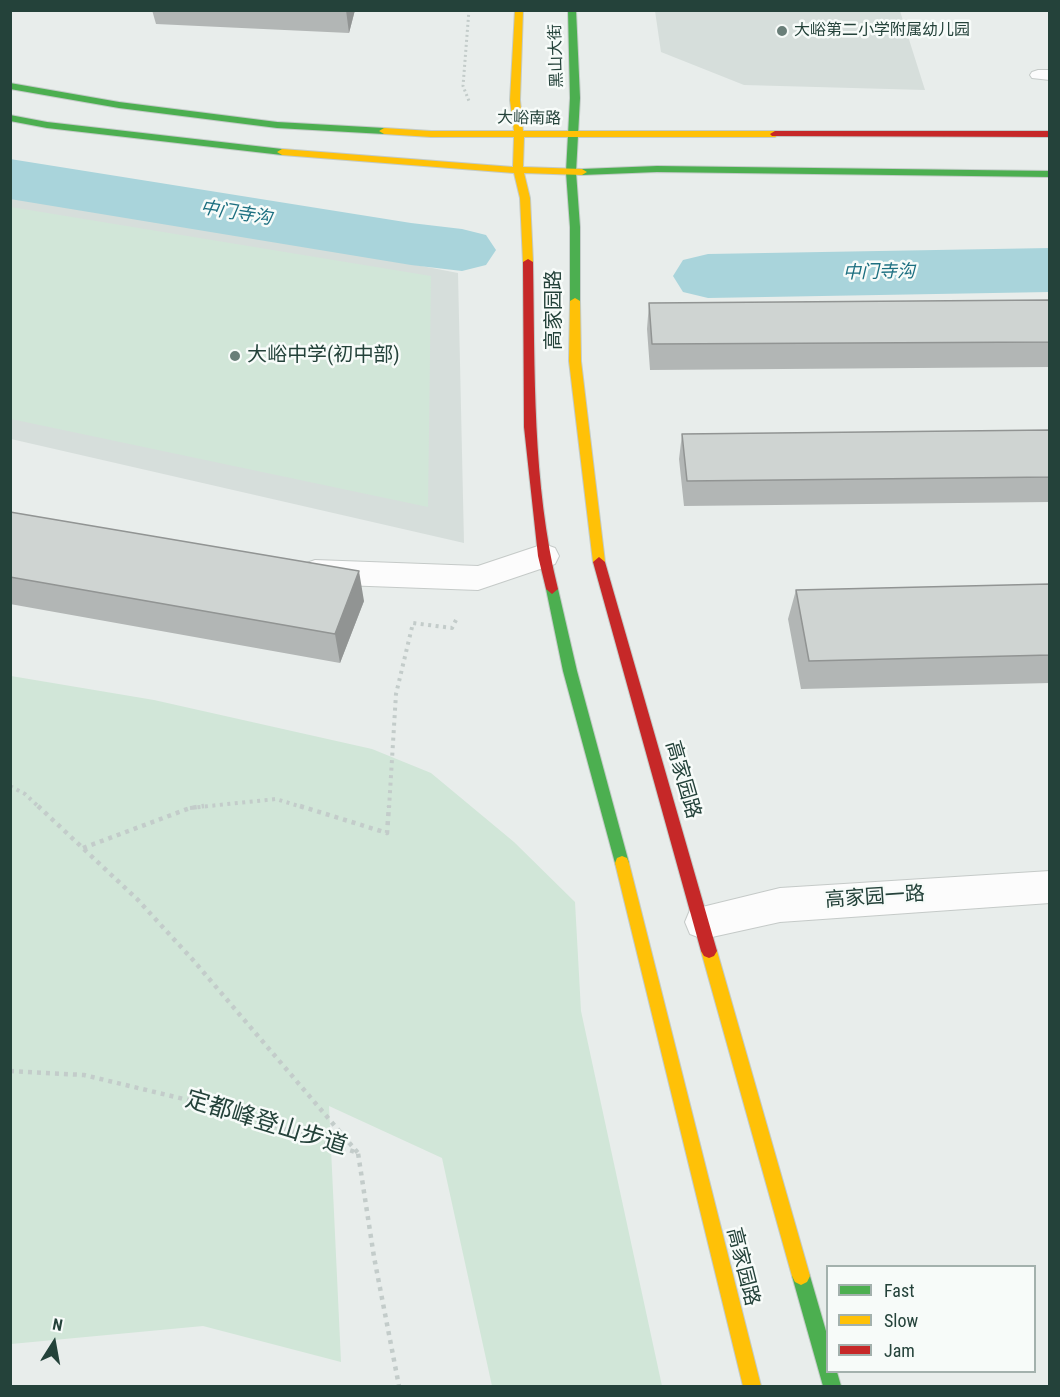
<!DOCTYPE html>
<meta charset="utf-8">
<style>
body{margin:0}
#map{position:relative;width:1060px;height:1397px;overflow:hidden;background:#e8edeb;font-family:"Roboto Condensed",sans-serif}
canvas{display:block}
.frame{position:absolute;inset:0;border:12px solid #24423a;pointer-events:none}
.legend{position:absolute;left:826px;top:1265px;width:210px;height:108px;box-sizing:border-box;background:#f7fbf9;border:2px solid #a3b1ad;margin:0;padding:8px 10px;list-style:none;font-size:18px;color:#24423a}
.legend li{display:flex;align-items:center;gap:12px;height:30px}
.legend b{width:30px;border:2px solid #a3b1ad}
.north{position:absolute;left:24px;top:1313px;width:60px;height:60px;-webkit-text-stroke:4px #f7fbf9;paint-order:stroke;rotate:11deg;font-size:16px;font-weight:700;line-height:24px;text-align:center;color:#24423a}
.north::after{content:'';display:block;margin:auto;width:21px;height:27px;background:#24423a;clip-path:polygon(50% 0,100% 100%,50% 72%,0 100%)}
</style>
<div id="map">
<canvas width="1060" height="1397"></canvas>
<div class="frame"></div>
<ul class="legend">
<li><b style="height:8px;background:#4caf50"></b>Fast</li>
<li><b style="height:8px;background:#ffc107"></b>Slow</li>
<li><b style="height:8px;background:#c62828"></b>Jam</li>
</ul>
<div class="north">N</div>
</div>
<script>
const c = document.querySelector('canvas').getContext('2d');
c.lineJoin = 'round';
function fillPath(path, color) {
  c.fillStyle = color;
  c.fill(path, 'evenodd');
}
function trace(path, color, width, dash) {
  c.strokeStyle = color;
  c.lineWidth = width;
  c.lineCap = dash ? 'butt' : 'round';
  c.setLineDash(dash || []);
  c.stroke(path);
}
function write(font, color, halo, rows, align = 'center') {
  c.font = font + ' "Roboto Condensed","Noto Sans SC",sans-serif';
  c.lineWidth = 5;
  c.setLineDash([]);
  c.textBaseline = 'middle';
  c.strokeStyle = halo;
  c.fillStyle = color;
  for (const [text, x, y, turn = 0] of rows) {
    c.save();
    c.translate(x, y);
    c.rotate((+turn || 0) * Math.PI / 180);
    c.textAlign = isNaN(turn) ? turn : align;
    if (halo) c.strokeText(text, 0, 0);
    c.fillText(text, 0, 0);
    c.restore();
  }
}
fillPath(new Path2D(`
 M655,11H900L925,90L744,85L661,52Z
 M11,187L458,273L464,543L11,439Z`), '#d6dedb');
fillPath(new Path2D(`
 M11,207L431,276L428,507L11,419Z
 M11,676L154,700L372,749L431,773L514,842L575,902L581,1011L662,1386H492L442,1158L329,1106L341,1362L203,1326L11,1344Z`), '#d1e6d8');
fillPath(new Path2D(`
 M10,159L411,223L462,229L486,235L496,250L486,265L462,271L411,265L10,199Z
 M1050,248V292L708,298L683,292L673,276L683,260L708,254Z`), '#a9d4db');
const lane = new Path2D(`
 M1038,70H1050V80L1032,78L1030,75L1032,72Z`);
const street = new Path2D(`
 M544,544L555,548L559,556L555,564L478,590L315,584L304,580L300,572L304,564L315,560L478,566Z
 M1050,871V903L780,922L703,939L690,934L685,922L690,910L780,888Z`);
const fast = new Path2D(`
 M568,10H576L580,98L576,172L580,227V301L575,304L570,301V227L566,172L570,98Z
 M10,83L119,102L277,122L384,128L389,131L384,134L277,128L119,108L10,89Z
 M10,115L47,122L282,149L287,152L282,155L47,128L10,121Z
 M657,166L1050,171V177L657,172L582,175L577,172L582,169Z
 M552,584L558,589L577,671L629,863L627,868L622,870L617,868L615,863L563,671L546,589Z
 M801,1267L807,1270L810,1276L828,1338V1372H837L841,1386H823L792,1276L795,1270Z`);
const slow = new Path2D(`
 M515,10H523L520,100L523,131H775L780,134L775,137H524L523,167L582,169L587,172L582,175L524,173L530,198L533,262L528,265L523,262L520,198L514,173L282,155L277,152L282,149L513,167L514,137H431L384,134L379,131L384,128L431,131H514L510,100Z
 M575,298L580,301L581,361L605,562L599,567L593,562L569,361L570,301Z
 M622,856L627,858L629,863L761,1386H743L615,863L617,858Z
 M709,944L714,946L717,951L810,1276L807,1282L801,1285L795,1282L792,1276L701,951L704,946Z`);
const jam = new Path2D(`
 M775,131H1050V137L772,136L770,134Z
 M528,259L533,262C535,371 532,483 558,589L552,594L546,589L538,556L524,427L523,262Z
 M599,557L605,562L717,951L714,956L709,958L704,956L701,951L593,562Z`);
trace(lane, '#c5cac8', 2);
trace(street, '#c5cac8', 2);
trace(fast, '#c3cbc8', 2);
trace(slow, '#c3cbc8', 2);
trace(jam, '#c3cbc8', 2);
trace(new Path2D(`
 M469,10L463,86L469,101`), '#c3ccca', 3, [2, 3]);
trace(new Path2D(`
 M10,786L25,794L40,808
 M190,808L276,799L305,808
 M389,808L396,694L413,623L452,628L458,616`), '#c3ccca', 4, [3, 4.5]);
trace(new Path2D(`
 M38,806L137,899L193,960L358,1153
 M300,806L387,833L389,806
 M83,848L190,808L204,806
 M10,1071L84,1075L217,1107L358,1153L374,1257L399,1386`), '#c3ccca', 4.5, [4, 5]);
fillPath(lane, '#fcfcfc');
fillPath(street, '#fcfcfc');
fillPath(fast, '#4caf50');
fillPath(slow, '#ffc107');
fillPath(jam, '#c62828');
fillPath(new Path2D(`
 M152,10H355L349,33L156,24Z
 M649,303L1050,304V367L650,370L647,329Z
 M1050,430V502L684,506L679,459L682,434Z
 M10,512L364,601L340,663L10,604Z
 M1050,584V683L801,689L788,619L796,590Z`), '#b2b6b5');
fillPath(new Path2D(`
 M346,10H355L349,33Z
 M359,571L364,601L340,663L335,634Z`), '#919493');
const building = new Path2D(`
 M1048,300L1050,304V342L652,344L649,303Z
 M1050,430V477L687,481L682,434Z
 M10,512L359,571L335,634L10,577Z
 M1050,584V655L809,661L796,590Z`);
fillPath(building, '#cfd4d2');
trace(building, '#919493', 1.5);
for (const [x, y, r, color] of [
 [782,31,6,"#697e78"],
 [235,356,6,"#697e78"]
]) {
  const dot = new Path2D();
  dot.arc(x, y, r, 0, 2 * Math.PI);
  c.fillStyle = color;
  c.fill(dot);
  trace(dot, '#f7fbf9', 2);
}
write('16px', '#24423a', '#f7fbf9', [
 ["大峪第二小学附属幼儿园",794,31]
], 'left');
write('16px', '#24423a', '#f7fbf9', [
 ["黑山大街",557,56,-92],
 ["大峪南路",529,119,1]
]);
write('italic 18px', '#1c6f80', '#f7fbf9', [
 ["中门寺沟",236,214,9],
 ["中门寺沟",879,273,-1]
]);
write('20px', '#24423a', '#f7fbf9', [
 ["高家园路",555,310,-90],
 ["高家园路",682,780,74],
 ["高家园一路",875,898,-4],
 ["高家园路",742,1267,76]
]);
write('20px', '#24423a', '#f7fbf9', [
 ["大峪中学(初中部)",247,356]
], 'left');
write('24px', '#24423a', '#f7fbf9', [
 ["定都峰登山步道",266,1124,17]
]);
</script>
